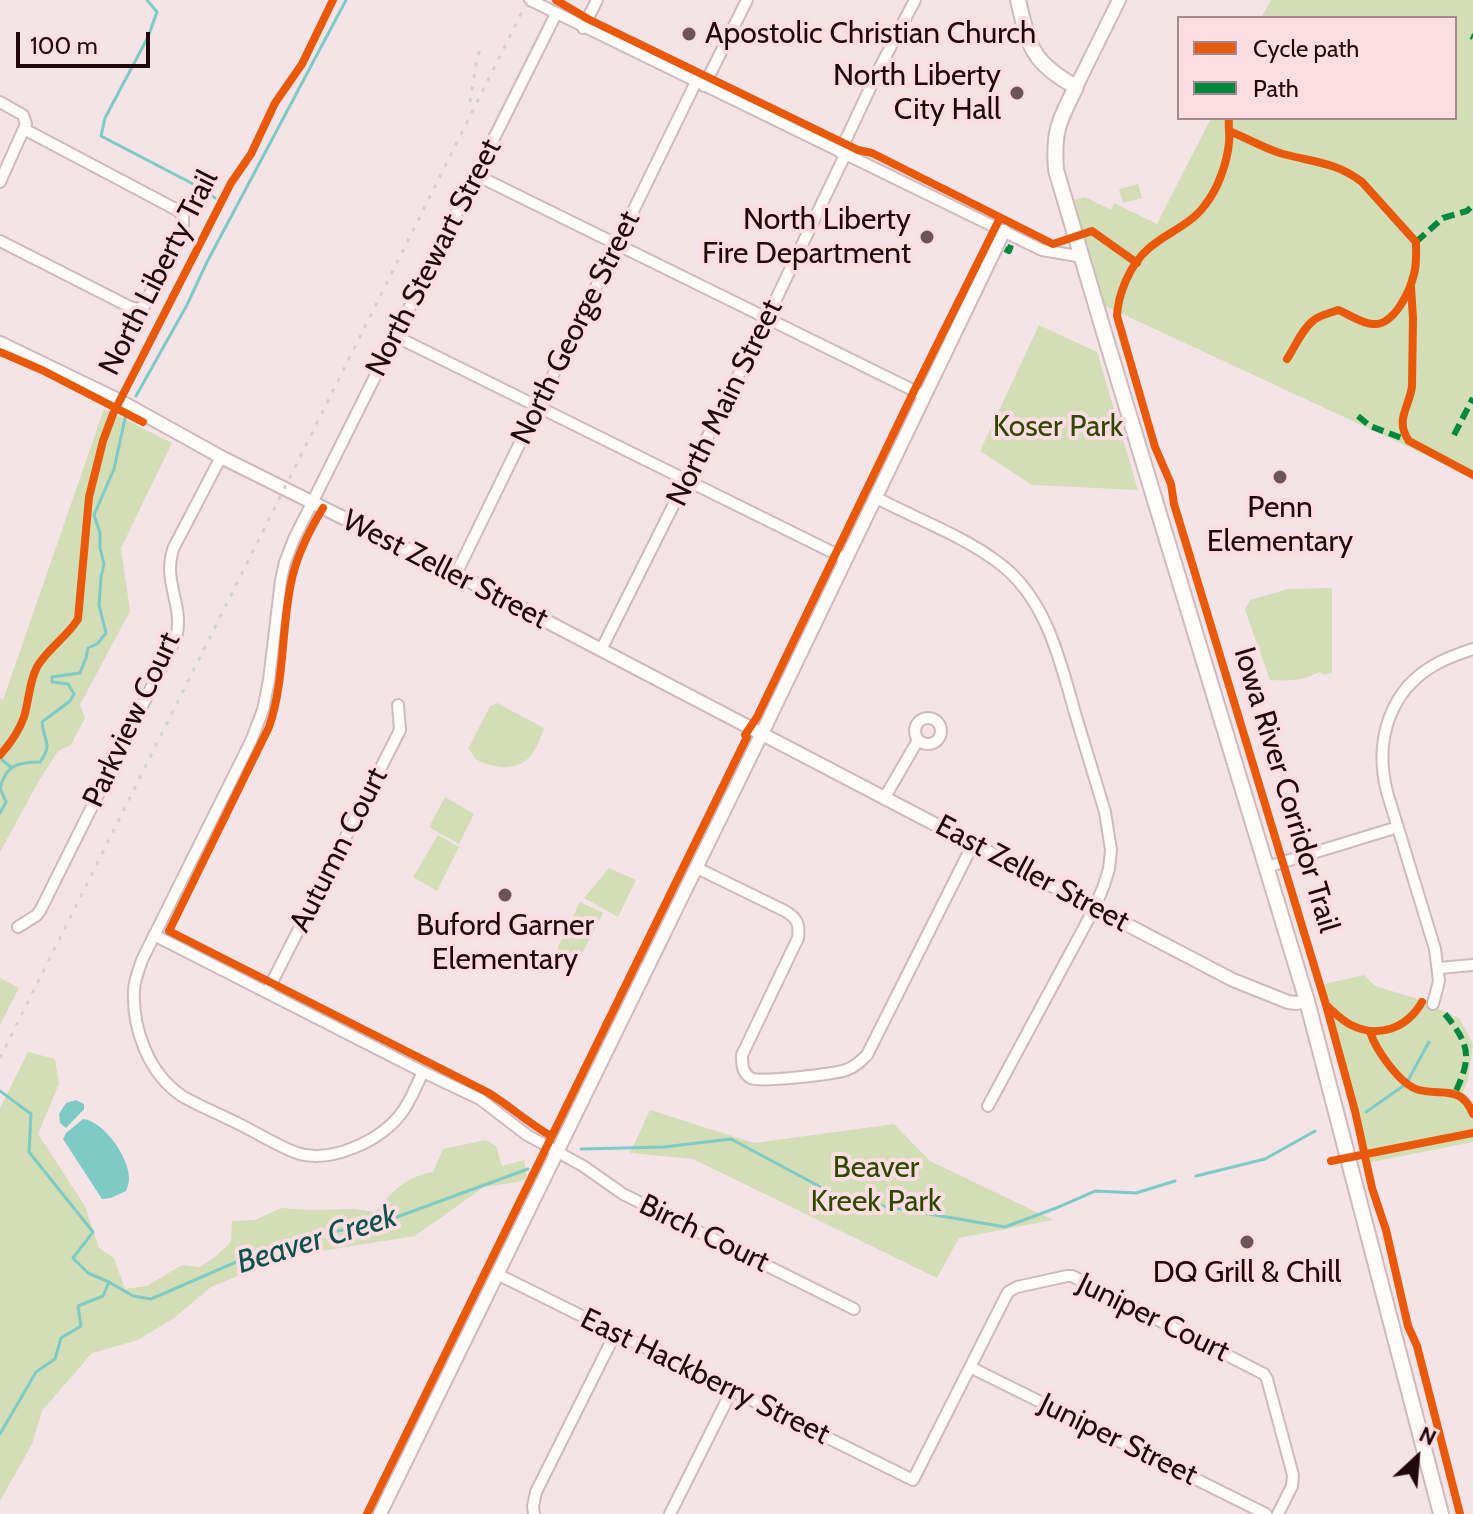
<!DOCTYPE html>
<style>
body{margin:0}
#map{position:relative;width:1473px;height:1514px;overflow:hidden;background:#f5e4e7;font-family:Cabin,sans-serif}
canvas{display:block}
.legend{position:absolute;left:1177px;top:16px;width:280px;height:104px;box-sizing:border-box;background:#fcdde2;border:2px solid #a4888d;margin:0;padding:10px 14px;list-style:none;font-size:24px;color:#21080e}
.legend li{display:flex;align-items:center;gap:16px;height:40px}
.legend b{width:40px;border:2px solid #a4888d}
.north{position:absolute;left:1377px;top:1418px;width:80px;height:80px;-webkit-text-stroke:6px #fcdde2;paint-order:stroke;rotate:26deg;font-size:22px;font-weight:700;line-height:32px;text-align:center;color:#21080e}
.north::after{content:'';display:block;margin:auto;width:28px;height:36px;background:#21080e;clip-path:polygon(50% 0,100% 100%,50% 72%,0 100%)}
.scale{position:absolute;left:16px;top:32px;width:134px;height:36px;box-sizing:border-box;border:4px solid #21080e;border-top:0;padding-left:10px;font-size:24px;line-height:28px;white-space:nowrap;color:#21080e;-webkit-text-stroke:6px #fcdde2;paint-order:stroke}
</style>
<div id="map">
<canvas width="1473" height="1514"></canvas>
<ul class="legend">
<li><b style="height:10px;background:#e8590c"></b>Cycle path</li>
<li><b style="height:10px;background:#00873e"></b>Path</li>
</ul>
<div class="north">N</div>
<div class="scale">100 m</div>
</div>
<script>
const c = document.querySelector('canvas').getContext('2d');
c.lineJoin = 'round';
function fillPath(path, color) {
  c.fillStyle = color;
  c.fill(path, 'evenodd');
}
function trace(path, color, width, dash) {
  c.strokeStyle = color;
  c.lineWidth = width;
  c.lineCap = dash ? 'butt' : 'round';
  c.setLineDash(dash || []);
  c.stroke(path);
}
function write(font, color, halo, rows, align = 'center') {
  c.font = font + ' Cabin,sans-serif';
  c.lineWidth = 8;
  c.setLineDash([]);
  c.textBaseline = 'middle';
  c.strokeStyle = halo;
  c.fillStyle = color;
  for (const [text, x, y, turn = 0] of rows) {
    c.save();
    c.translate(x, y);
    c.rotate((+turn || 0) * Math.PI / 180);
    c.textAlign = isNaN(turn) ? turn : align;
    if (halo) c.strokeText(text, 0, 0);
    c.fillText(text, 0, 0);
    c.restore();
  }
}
fillPath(new Path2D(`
 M1271,0H1473V477L1103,305L1071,201L1085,197L1111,210L1114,203L1157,224L1211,118H1455V18H1261Z
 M1138,184L1142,198L1123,203L1119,189Z
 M1039,325L1097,352L1138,490L1032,485L980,451Z
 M104,409L172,443L121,548L130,611L80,705L85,718L71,745L58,751L40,779L0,852V698L3,700Z
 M1332,588V673L1324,675L1319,672C1303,681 1288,681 1270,680L1245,610L1250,600L1288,589Z
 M497,703L544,728C540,739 535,754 525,761C513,771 488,767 476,759C474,757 470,750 468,749L490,706Z
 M445,797L474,814L459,844L429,827Z
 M438,835L459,847L437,891L413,877Z
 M609,868L636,880L618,917L584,898Z
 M580,902L603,913L579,959L557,949Z
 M1364,975L1375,986L1418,999L1460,1019L1473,1044L1468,1081L1463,1092L1473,1103V1142L1367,1163L1320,985Z
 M0,978L19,988L0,1025Z
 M28,1052L55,1059L59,1084L38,1134L85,1206L99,1248L114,1258L125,1289L147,1286L182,1265L200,1267L215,1257L231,1242L232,1221L255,1220L281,1208L310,1210L354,1209L375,1212C393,1191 405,1177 433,1172L443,1149L486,1140L496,1146L502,1166L524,1160L527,1177L518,1182L484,1187L415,1236L284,1257L211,1287L174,1318L138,1340L92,1353L42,1411L32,1444L0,1501V1108Z
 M650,1110L754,1143L894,1124L930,1161L1053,1220L959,1238L937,1278L693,1159L630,1153Z`), '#d3ddb6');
fillPath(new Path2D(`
 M76,1100L84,1104V1109L66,1128L60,1123L59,1114L66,1103Z
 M83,1119C104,1121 129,1158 129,1178C129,1183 128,1186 126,1191L111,1198L102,1199L63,1139L66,1133Z`), '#7ecac5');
trace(new Path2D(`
 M147,0L157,12L148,37L105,118L101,136L197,186L215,198
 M136,396L187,305L207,262L346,0
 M2,760L11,767
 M0,788C6,765 18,762 40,762C54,743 43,741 42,722L70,701L74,694L68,684L52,682V677L80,673L86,658L88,648L97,644L106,633L99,605L101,577L104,564L100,548V533L94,515L114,469L126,414
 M0,788L6,802L0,813
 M0,1091L31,1114L29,1152L93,1232L73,1258L88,1273L109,1282L103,1296L78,1306L81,1326L61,1338L55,1359L36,1372L0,1434
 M1366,1112L1406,1084L1429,1042
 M581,1149L664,1147L731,1139L843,1199L1005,1227L1056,1208L1095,1191L1136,1193L1175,1181
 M1196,1176L1265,1159L1315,1131
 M109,1282L133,1296L151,1299L273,1246L394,1218L528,1169`), '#7ecac5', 3);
const minor = new Path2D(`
 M530,0L1042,250L1083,257
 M583,28L597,0
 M704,86L747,0
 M0,102L23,115L26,124L0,182
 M840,152L879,69L915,0
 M476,175L925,396
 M0,241L130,307L137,309L144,306L183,228V217L179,211L24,129
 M395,336L846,559
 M875,497C916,519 962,535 999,563C1046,598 1060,660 1075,713C1085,746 1095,779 1105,812L1111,850L1109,869L1104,885L1095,907L988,1106
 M456,574L696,82
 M601,650L767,318L845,155
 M915 731a13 13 0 1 1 26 0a13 13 0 1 1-26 0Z
 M885,797L918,740
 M1267,867L1398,827
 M697,868L785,911C797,918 800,924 798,938L742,1055C742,1064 742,1073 751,1078C759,1083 834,1074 846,1070C855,1067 861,1061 867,1055L973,844
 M18,927L37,915L41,909L176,638C185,605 161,581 174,547L221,457
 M154,935L423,1072L480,1099L527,1135L583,1166L623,1194L854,1309
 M1439,968L1473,965
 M267,992L400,730L398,705
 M1433,1004L1439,981L1435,949L1387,792C1374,741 1389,689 1438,663C1449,657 1461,653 1473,649
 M423,1072C416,1086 410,1103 400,1115C379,1141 331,1164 297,1153C277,1146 256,1132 237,1123C219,1114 199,1106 182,1096C148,1073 132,1028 134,989C135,979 139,969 142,960L251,741L263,710L269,680L281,580L285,562L294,539L556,14
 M497,1274L913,1480L1008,1292L1017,1287L1067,1276H1072L1264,1374L1267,1379L1293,1475L1292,1486L1278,1514
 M970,1367L1266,1514
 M534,1514L533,1506L536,1492L616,1332
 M670,1514L732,1390`);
const tertiary = new Path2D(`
 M1076,87L1119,0
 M0,343L120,401L221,457L456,574L1233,980L1288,1002L1296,1003L1307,1001
 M380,1514L767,723L1004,231`);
const secondary = new Path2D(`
 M1018,0C1029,48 1032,62 1076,87C1059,121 1053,131 1056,170L1106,339L1307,1001L1441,1514`);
trace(minor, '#cebabd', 14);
trace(tertiary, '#cebabd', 16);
trace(secondary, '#cebabd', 18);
trace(minor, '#fefbfb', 10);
trace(tertiary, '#fefbfb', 12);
trace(secondary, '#fefbfb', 14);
trace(new Path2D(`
 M470,102L477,59L482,43
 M0,1058L528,0`), '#d5cfd0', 3, [4, 8]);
trace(new Path2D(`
 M1471,36L1473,37
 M1416,242L1443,218L1467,211L1473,205
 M1005,249L1009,251L1011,245
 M1358,416L1370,426L1407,440
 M1454,435L1473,398
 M1445,1014C1470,1045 1472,1057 1455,1093`), '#00873e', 6, [12, 6]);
trace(new Path2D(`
 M556,0L588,19L858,150L872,153L1053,244L1092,231L1137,263
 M1229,118C1228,126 1230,134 1229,143C1227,163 1218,189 1205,205C1190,226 1165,233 1147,250C1130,265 1118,294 1117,316L1155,447L1171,484L1174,504L1326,1005L1355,1111L1372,1188L1386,1230L1408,1326L1417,1346L1460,1514
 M1229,131C1247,138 1265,149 1283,154C1313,162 1336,162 1362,182L1416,242C1416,252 1417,264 1414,274C1410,291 1394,326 1373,324C1362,324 1349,314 1338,310C1331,313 1320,315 1314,320C1302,329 1295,347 1287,359
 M1411,287L1413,318L1412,386C1410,406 1394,420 1409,441L1473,475
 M0,352L42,370L143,422
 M323,508C309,531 296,557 291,583C281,631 285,680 269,727L169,931L487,1092C509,1105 528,1123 551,1136
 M0,755C10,744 19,731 24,717C29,701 29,682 37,667C47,649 67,637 78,619L89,497L103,441L113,414L231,183L251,154L275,103L302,64L333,0
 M1326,1005C1334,1012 1341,1020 1351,1025C1379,1039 1407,1028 1422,1002
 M1370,1032C1376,1050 1400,1085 1419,1090C1442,1096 1461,1084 1473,1114
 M1331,1161L1473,1133
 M367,1514L747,737L745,735L757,717L914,391L1000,218`), '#e8590c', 8);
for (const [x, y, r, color] of [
 [689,34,8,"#6b555a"],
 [1017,93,8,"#6b555a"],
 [927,237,8,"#6b555a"],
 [1280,477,8,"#6b555a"],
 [505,895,8,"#6b555a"],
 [1247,1242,8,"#6b555a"]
]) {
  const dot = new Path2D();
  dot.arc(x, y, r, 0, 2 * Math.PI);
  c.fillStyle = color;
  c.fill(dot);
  trace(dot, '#fcdde2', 3);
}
write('30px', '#21080e', '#fcdde2', [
 ["Apostolic Christian Church",705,34,"left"],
 ["North Liberty",1001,76,"right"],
 ["City Hall",1001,110,"right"],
 ["North Liberty",911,220,"right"],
 ["Fire Department",911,254,"right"],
 ["Penn",1280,508],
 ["Elementary",1280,542],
 ["Buford Garner",505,926],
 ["Elementary",505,960],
 ["DQ Grill & Chill",1247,1273]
]);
write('30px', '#21080e', '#fcdde2', [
 ["North Stewart Street",434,258,-63],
 ["North Liberty Trail",159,273,-63],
 ["North George Street",576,328,-64],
 ["North Main Street",725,403,-64],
 ["West Zeller Street",445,570,27],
 ["Parkview Court",132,720,-65],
 ["Iowa River Corridor Trail",1286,790,73],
 ["Autumn Court",339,850,-63],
 ["East Zeller Street",1032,874,28],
 ["Birch Court",704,1234,26],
 ["Juniper Court",1153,1318,26],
 ["East Hackberry Street",705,1377,26],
 ["Juniper Street",1118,1440,26]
]);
write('30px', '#304700', '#fcdde2', [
 ["Koser Park",1058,427],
 ["Beaver",876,1168],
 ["Kreek Park",876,1202]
]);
write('italic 32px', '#0c514c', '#fcdde2', [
 ["Beaver Creek",317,1240,-17]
]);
</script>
